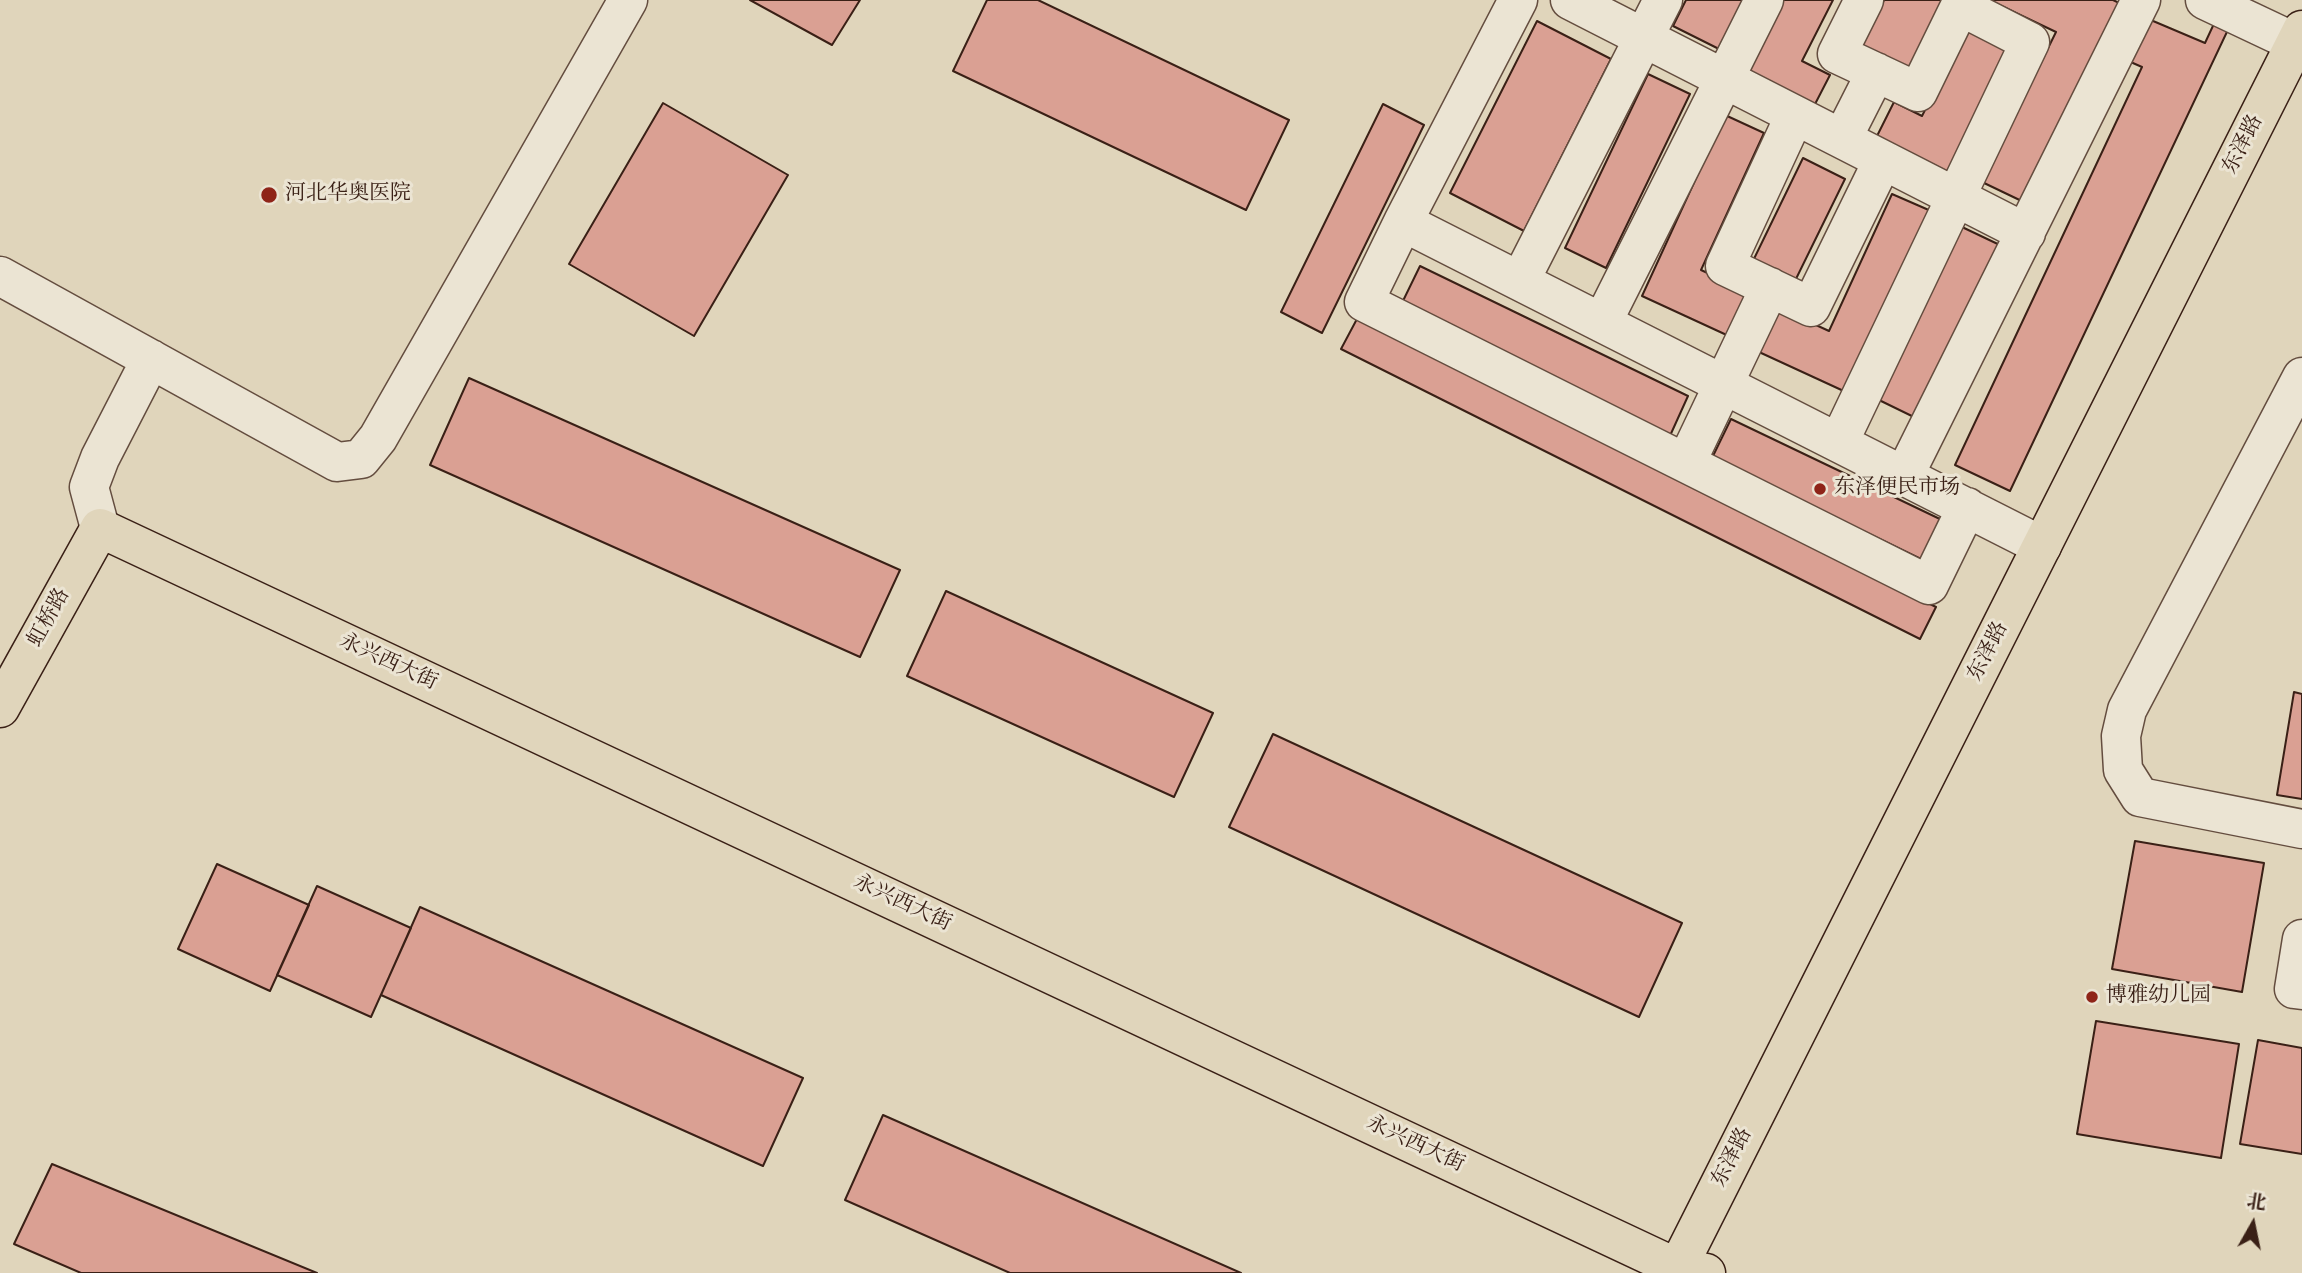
<!DOCTYPE html>
<meta charset="utf-8">
<style>
body{margin:0}
#map{position:relative;width:2302px;height:1273px;overflow:hidden;background:#e0d5bb;font-family:"IM FELL English","Noto Serif SC",serif}
canvas{display:block}
.north{position:absolute;left:2218px;top:1189px;width:70px;height:70px;-webkit-text-stroke:5px #ebe4d3;paint-order:stroke;rotate:9deg;font-size:19px;font-weight:700;line-height:28px;text-align:center;color:#3a2016}
.north::after{content:'';display:block;margin:auto;width:24px;height:32px;background:#3a2016;clip-path:polygon(50% 0,100% 100%,50% 72%,0 100%)}
</style>
<div id="map">
<canvas width="2302" height="1273"></canvas>
<div class="north">北</div>
</div>
<script>
const c = document.querySelector('canvas').getContext('2d');
c.lineJoin = 'round';
function fillPath(path, color) {
  c.fillStyle = color;
  c.fill(path, 'evenodd');
}
function trace(path, color, width, dash) {
  c.strokeStyle = color;
  c.lineWidth = width;
  c.lineCap = dash ? 'butt' : 'round';
  c.setLineDash(dash || []);
  c.stroke(path);
}
function write(font, color, halo, rows, align = 'center') {
  c.font = font + ' "IM FELL English","Noto Serif SC",serif';
  c.lineWidth = 6;
  c.setLineDash([]);
  c.textBaseline = 'middle';
  c.strokeStyle = halo;
  c.fillStyle = color;
  for (const [text, x, y, turn = 0] of rows) {
    c.save();
    c.translate(x, y);
    c.rotate((+turn || 0) * Math.PI / 180);
    c.textAlign = isNaN(turn) ? turn : align;
    if (halo) c.strokeText(text, 0, 0);
    c.fillText(text, 0, 0);
    c.restore();
  }
}
const building = new Path2D(`
 M750,0H860L832,45Z
 M987,0H1038L1289,120L1246,210L953,71Z
 M1686,0H1746L1721,50L1673,26Z
 M1779,0H1833L1802,61L1830,75L1813,108L1742,73Z
 M1884,0H1943L1908,72L1860,49Z
 M1989,0H2113L2128,7L2030,205L1982,182L2056,32Z
 M2225,0H2242L2010,491L1955,465L2142,67L2126,60L2146,18L2205,43Z
 M1537,21L1611,59L1524,231L1450,193Z
 M1967,26L2010,48L1948,172L1877,136L1894,102L1922,116Z
 M1648,74L1690,94L1606,268L1565,248Z
 M663,103L788,175L694,336L569,264Z
 M1383,104L1424,125L1322,333L1281,312Z
 M1725,115L1764,133L1701,270L1751,293L1731,337L1642,296Z
 M1803,158L1845,179L1792,287L1750,267Z
 M1892,194L1931,211L1848,393L1759,352L1779,308L1829,331Z
 M1962,227L2004,247L1920,420L1879,400Z
 M1420,266L1688,396L1669,438L1400,307Z
 M1358,317L1936,607L1920,639L1341,349Z
 M469,378L900,570L860,657L430,465Z
 M1731,419L1942,520L1923,560L1712,458Z
 M946,591L1213,713L1174,797L907,676Z
 M2294,692L2302,694V799L2277,795Z
 M1273,734L1682,923L1639,1017L1229,827Z
 M2135,841L2264,863L2242,992L2112,969Z
 M217,864L309,905L270,991L178,949Z
 M317,886L411,928L371,1017L277,975Z
 M420,907L803,1078L763,1166L381,995Z
 M2096,1021L2239,1044L2221,1158L2077,1134Z
 M2258,1040L2302,1048V1154L2240,1144Z
 M883,1115L1241,1273H1010L845,1200Z
 M52,1164L317,1273H81L14,1244Z`);
fillPath(building, '#daa093');
trace(building, '#3a2016', 2);
const minor = new Path2D(`
 M1518,0L1403,222L2042,546
 M1570,0L2026,233
 M1864,0L1837,54L1918,92L1963,0
 M2205,0L2296,43
 M1795,115L1725,266L1811,307L1883,160
 M1842,139L1876,72
 M1403,222L1364,302L1929,585L1967,507
 M0,276L337,462L361,459L378,438L628,0
 M1520,281L1663,0
 M1602,323L1764,0
 M2302,377L2127,710L2121,736L2123,770L2140,797L2302,829
 M1839,442L2030,42L1960,6
 M1686,463L1770,287
 M1904,476L2141,0
 M100,528L89,487L100,458L151,359
 M2302,939L2294,989L2302,990`);
const major = new Path2D(`
 M0,708L100,528L1677,1268L1706,1273
 M1675,1273L2302,30`);
trace(minor, '#644d3f', 41);
trace(major, '#3a2016', 41);
trace(minor, '#ebe4d3', 38);
trace(major, '#e0d5bb', 38);
for (const [x, y, r, color] of [
 [269,195,9,"#8f2418"],
 [1820,489,7,"#8f2418"],
 [2092,997,7,"#8f2418"]
]) {
  const dot = new Path2D();
  dot.arc(x, y, r, 0, 2 * Math.PI);
  c.fillStyle = color;
  c.fill(dot);
  trace(dot, '#ebe4d3', 2.5);
}
write('21px', '#3a2016', '#ebe4d3', [
 ["东泽路",2244,145,-63],
 ["虹桥路",50,618,-61],
 ["东泽路",1989,652,-63],
 ["永兴西大街",388,663,25],
 ["永兴西大街",902,904,25],
 ["永兴西大街",1415,1145,25],
 ["东泽路",1733,1158,-63]
]);
write('21px', '#3a2016', '#ebe4d3', [
 ["河北华奥医院",285,195],
 ["东泽便民市场",1834,489],
 ["博雅幼儿园",2106,997]
], 'left');
</script>
